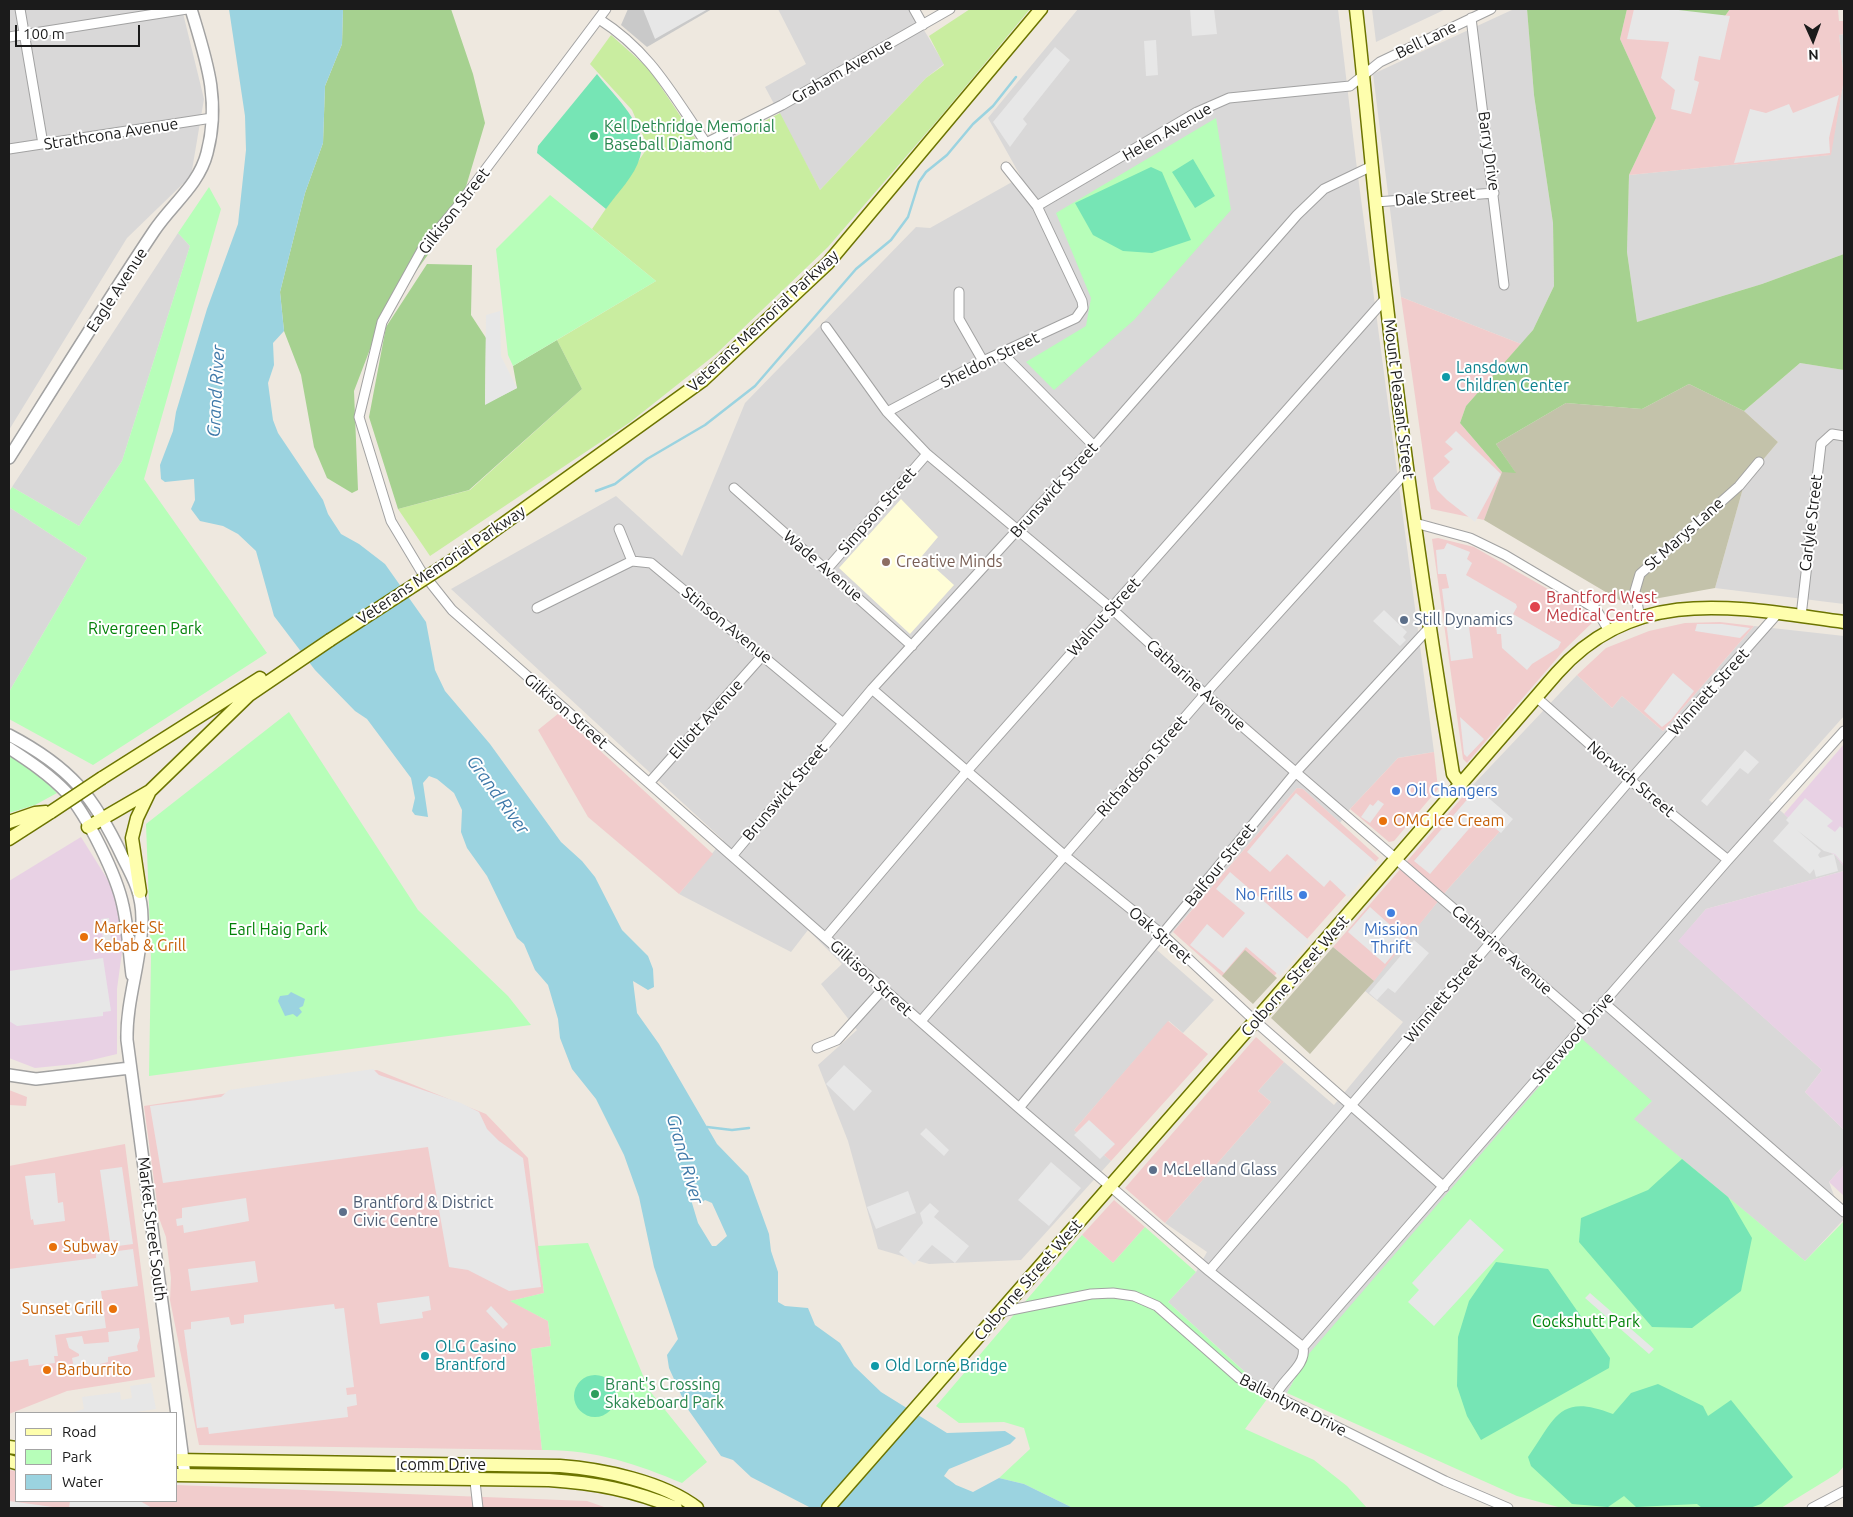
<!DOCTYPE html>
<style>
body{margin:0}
#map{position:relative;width:1853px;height:1517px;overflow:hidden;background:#eee8df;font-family:Ubuntu,sans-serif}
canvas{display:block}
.frame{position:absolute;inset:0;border:10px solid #1b1b1b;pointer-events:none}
.legend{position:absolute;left:15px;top:1412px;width:162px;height:90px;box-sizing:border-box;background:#fff;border:1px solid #a4a4a4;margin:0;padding:6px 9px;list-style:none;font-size:15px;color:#1b1b1b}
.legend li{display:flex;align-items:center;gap:10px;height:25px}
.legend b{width:25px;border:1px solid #a4a4a4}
.north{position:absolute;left:1788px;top:15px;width:50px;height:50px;-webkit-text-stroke:4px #fff;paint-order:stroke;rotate:178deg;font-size:14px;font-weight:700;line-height:20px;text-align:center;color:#1b1b1b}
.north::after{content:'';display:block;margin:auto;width:18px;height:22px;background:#1b1b1b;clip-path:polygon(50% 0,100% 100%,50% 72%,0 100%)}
.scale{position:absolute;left:15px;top:25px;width:125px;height:22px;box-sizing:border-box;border:2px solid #1b1b1b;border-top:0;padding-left:6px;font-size:15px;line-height:18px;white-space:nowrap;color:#1b1b1b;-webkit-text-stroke:4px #fff;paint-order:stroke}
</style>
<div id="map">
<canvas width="1853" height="1517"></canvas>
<div class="frame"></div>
<ul class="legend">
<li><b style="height:6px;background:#fefead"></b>Road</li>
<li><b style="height:14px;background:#b7feb9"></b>Park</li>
<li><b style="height:14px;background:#9bd3e0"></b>Water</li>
</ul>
<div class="north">N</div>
<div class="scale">100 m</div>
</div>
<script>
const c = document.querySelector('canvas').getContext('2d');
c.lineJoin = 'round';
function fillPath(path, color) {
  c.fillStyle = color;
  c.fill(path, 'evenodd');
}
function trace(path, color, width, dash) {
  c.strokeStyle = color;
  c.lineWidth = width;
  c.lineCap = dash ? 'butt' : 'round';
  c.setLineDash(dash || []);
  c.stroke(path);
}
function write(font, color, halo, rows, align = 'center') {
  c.font = font + ' Ubuntu,sans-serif';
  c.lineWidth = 4;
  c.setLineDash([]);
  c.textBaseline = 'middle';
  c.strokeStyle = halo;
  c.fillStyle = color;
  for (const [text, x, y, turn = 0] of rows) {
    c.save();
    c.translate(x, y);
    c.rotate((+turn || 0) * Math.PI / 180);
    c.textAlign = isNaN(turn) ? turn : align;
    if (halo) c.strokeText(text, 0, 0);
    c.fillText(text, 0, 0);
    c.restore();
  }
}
fillPath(new Path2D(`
 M9,9H182L204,99L191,176L127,238L9,430Z
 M778,9H920L914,13L944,64L926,78L820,190L765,87L806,64Z
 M1078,9H1338L1356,161L1434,752L1398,758L1350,809L1340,823L1303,789L1297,788L1157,950L1214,1000L1183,1033L1169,1021L1074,1130L1111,1161L1021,1260L929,1264L878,1249L848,1141L818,1065L857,1030L821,984L842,964L808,930L791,952L679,894L723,840L451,589L616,496L682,556L745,403L916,227L930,228L1021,177L988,118Z
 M1372,9H1446L1376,42Z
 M1514,9H1527L1534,95L1553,223L1554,286L1533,330L1521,344L1401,297L1373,74Z
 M1844,34V254L1762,284L1637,322L1627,252L1629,175L1830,155L1844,79L1839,35Z
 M178,233L190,246L122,461L79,526L12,487Z
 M1800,363L1844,370V604L1715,588L1745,481L1778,442L1744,411Z
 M9,507L87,558L9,692Z
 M1754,626L1844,636V716L1769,800L1821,848L1835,855L1844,867V871L1706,909L1679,941L1822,1070L1805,1092L1844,1130V1165L1829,1182L1843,1220L1805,1261L1633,1119L1652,1101L1307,1356L1287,1393L1256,1382L1168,1302L1196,1272L1207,1252L1165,1223L1271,1102L1258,1091L1284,1062L1334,1105L1403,1022L1365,991L1448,889L1510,820L1472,786L1577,675L1612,708L1622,696L1663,731Z`), '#d9d8d8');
fillPath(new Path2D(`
 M1627,9H1653L1725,16L1730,9H1838L1839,21H1844V34L1839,35L1844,79L1831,155L1629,175L1656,118L1620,39Z
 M1401,297L1521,344L1466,406L1460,423L1502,472L1484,520L1431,509Z
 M1438,538L1474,547L1590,613L1594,621L1564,650L1467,763L1463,759L1432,539Z
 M1720,622L1754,626L1663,731L1622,696L1612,708L1577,675L1606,648L1649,631L1685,623Z
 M559,713L713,854L679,894L588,817L538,730Z
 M1434,752L1438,789L1394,841L1389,842L1350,809L1398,758Z
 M1472,786L1510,820L1448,889L1374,981L1333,947Z
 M1297,788L1303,789L1379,858L1251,1002L1173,932Z
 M1168,1021L1208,1054L1111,1161L1074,1130Z
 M1256,1037L1284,1062L1258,1091L1271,1102L1165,1223L1125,1188Z
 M377,1070L486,1114L528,1158L544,1293L511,1301L548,1321L551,1346L531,1349L542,1450L199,1445L170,1300L171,1278L166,1237L159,1218L144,1106Z
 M9,1090L27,1097L26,1106L9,1105Z
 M125,1144L155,1377L67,1391L9,1414V1166Z
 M1114,1200L1145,1227L1113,1263L1082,1235Z
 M9,1470L16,1471V1501H176V1485L587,1501L607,1508H9Z`), '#f1cccc');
fillPath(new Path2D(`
 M1844,744V867L1835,855L1821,848L1784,814Z
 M81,837L111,885L121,921L122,952L117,989V1054L75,1064L35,1068L9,1058V881Z
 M1844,871V1130L1805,1092L1822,1070L1678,941L1706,909Z
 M1844,1165V1196L1829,1182Z`), '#e8d1e4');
fillPath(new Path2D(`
 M901,499L938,537L922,556L954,585L910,634L839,568Z`), '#fffdd7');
fillPath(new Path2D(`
 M628,9H712L647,47L621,25Z`), '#c9c9c9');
fillPath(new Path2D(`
 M1689,384L1744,411L1778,442L1745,481L1715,588L1626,604L1484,520L1502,472H1515L1496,444L1566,403L1642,409Z
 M1333,947L1374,981L1310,1054L1271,1018Z
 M1245,950L1277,978L1253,1004L1222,976Z`), '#c3c2aa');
fillPath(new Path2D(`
 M970,9H1030L941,116L828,247L716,354L629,423L430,556L398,509L470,490L582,389L557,340L656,281L592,229L648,147L632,110L590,64L611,35L649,69L705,153L780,113L820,190L926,78L944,65L929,36Z`), '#c9eda0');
fillPath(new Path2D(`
 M343,9H451L473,74L485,123L465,190L432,249L399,295L372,344L354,391L358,490L352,493L327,478L314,447L301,375L284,331L280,292L305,193L323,143L325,86L342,44Z
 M1527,9H1627L1620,39L1656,118L1629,175L1627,252L1637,322L1762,284L1844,254V370L1800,363L1744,411L1689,384L1642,409L1566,403L1496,444L1516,473L1502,472L1460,423L1466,406L1533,330L1554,286L1553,223L1534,95Z
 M1653,9H1730L1725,16Z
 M427,264L472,265L471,315L486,338L485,404L517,388L513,366L557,340L582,389L469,490L398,509L369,417L386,327Z`), '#a6d190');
fillPath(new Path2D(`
 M1216,118L1231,210L1134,320L1054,390L1026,362L1086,326L1091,298L1056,213Z
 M209,187L221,209L144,479L267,653L93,765L9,719V692L87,558L9,507V492L12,487L79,526L122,461L190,246L178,233Z
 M550,195L656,281L513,366L508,355L496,249Z
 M289,712L418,910L508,996L531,1025L149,1076L151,958L146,824Z
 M9,755L43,779L57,793L35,805L9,813Z
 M1581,1038L1652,1101L1634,1119L1805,1261L1844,1221V1466L1838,1473L1781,1508H1562L1517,1496L1287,1393L1307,1356Z
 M1145,1227L1196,1272L1168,1302L1270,1395L1245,1429L1314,1460L1347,1486L1367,1508H1073L1024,1484L999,1478L1030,1449L1024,1428L1004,1422L959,1423L936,1406L1082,1235L1113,1263Z
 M588,1243L649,1390L707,1462L682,1483C637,1464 592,1449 542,1450L531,1349L551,1346L548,1321L510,1301L544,1293L538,1246Z`), '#b7feb9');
fillPath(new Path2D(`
 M597,74C614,96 650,127 640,157C635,176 617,193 606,209L537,153L538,146Z
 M1193,159L1215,196L1195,208L1172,172Z
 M1151,167L1162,172L1191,240L1152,253L1123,251L1093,235L1075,203Z
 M1682,1159L1728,1197L1752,1238L1741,1291L1692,1328L1652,1327L1579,1242L1581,1218L1648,1190Z
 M1496,1262L1548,1269L1610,1358L1609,1368L1481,1440L1467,1416L1457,1386L1458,1337L1469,1301Z
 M574 1396a21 21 0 1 1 42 0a21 21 0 1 1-42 0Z
 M1658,1384L1703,1406L1708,1416L1731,1400L1793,1477L1761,1504L1750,1508H1702L1697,1504L1636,1507L1624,1496L1608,1507L1572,1504L1531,1466L1528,1457C1556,1417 1559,1393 1613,1414L1631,1393Z`), '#76e5b5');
fillPath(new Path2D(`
 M643,9H708L655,39Z
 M1190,9H1214L1217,34L1192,36Z
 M1634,9H1670L1730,16L1720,60L1699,56L1694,80L1699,82L1691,114L1671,109L1675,90L1661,78L1669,42L1627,39Z
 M1156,40L1158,75L1146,76L1144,41Z
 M1055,47L1070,60L1023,119L1027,124L1010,147L993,122Z
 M1839,95L1829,138L1830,153L1734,163L1750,109L1766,113L1789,104L1793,113Z
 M500,311L501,356L517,388L485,405L486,315Z
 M1456,431L1501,474L1475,522L1447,500L1437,490L1433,478L1450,462L1444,456L1453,449L1445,442Z
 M1447,543L1470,552L1467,559L1472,563L1466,575L1516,604L1517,607L1513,614L1561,642L1558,648L1532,664L1527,670L1502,648L1501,634H1497L1495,618L1488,617V624L1469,627L1473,658L1451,661L1442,589L1449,588L1446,574H1438L1436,550L1444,549Z
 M1384,610L1407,632L1403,637L1406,640L1400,646L1373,621Z
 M1697,624H1722L1750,628L1740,638L1695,631Z
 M1673,673L1694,691L1671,720L1662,727L1644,711Z
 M1460,717L1484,739L1467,757L1464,754Z
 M1745,750L1759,762L1748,774L1740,768L1707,806L1701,801Z
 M1477,788L1513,819L1501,833L1480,816L1430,874L1414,861Z
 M1296,793L1377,863L1348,897L1330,880L1324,887L1287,854L1270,872L1247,852Z
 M1805,798L1833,821L1827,826L1835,832L1840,826L1844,829V865L1835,854L1824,851L1797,830L1821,851L1818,855L1820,858L1834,854L1838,871L1816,877L1814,869L1810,874L1773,841L1789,823L1786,820Z
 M1378,800L1384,804L1370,823L1361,817L1370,804L1373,806Z
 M1230,872L1310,941L1280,976L1246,947L1224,973L1190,945L1207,924L1223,938L1245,913L1216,889Z
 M1370,907L1406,939L1385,964L1348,932Z
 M109,918L112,951H104L101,919Z
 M1414,940L1429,953L1395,993L1388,988L1377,1000L1369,993Z
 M103,958L111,1011L103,1012V1016L17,1026L9,1021V971Z
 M844,1065L872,1091L854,1111L826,1084Z
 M373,1069L379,1075L461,1103L479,1112L487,1129L499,1141L523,1158L541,1287L509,1291L468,1270L449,1267L428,1147L163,1183L150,1106L221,1097L229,1090Z
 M1089,1120L1115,1144L1100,1159L1074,1135Z
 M926,1128L949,1150L944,1156L920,1134Z
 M1051,1162L1081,1188L1049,1226L1018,1200Z
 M122,1167L133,1244L118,1246L117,1240L110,1241L100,1170Z
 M55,1173L58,1203L63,1202L65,1221L34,1225L33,1219L31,1220L25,1176Z
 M908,1191L916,1213L876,1229L867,1207Z
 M246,1198L249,1221L184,1233L183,1225L177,1226L176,1219L182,1218V1208Z
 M930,1203L939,1211L934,1217L969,1246L955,1263L932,1245L914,1265L899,1252L923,1223L920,1213Z
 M1470,1219L1504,1250L1434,1326L1408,1302L1419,1290L1412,1283Z
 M133,1249L138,1286L101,1291L106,1328L55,1335L58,1356H54L55,1363L29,1366L28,1359L9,1362V1269L96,1258V1254Z
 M255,1261L258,1282L191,1291L188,1269Z
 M1590,1293L1654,1349L1649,1354L1585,1298Z
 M429,1296L431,1310L422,1312L423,1318L380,1324L377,1303Z
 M334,1304L335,1309L344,1308L354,1387L346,1388L347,1395L356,1394L357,1405L347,1407L348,1417L209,1434L208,1427L197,1428L184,1330L191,1329V1322L229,1317L231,1325L244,1323V1315Z
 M491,1306L508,1324L503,1329L486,1311Z
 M139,1328L140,1338L137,1346L138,1351L108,1357V1362L100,1364L101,1372L84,1374L83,1367L74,1368L72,1358L79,1356V1354L69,1348L66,1338L82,1336L84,1344L109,1342L108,1332Z
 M151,1383L156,1409L130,1413H71L84,1409L82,1397L120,1392L121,1400L132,1398L130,1386Z
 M9,1501L60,1508H9Z
 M70,1501H140L152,1508H69Z`), '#e7e7e7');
fillPath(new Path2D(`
 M229,9H343L342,44L325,86L323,143L305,193L280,292L284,331L273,343L274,365L268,383L273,420L278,433L323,500L328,514L341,534L359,544L385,564L426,622L435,670L445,691L490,744L561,842L582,861L595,877L622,930L648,956L653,969L654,987L648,990L633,981L637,1013L659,1044L717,1144L748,1176L769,1234L771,1251L778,1272V1302L785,1306L808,1308L815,1325L840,1343L854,1366L881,1392L947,1433L1005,1431L1016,1438L1010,1444L949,1469L944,1476L956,1485L973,1492L999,1478L1024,1484L1073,1508H811L751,1477L733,1460L721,1456L687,1408L669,1368L667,1355L678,1339L654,1267L639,1197L624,1155L596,1099L572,1069L560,1038L558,1019L548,985L535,970L524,944L517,938L487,876L467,848L461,832L462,810L454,793L437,779L429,776L423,783L428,817L415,815L412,811L415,798L411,778L367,719L355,711L315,670L274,616L256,551L238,534L223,526L200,521L191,509L195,500L194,479L165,482L161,479L160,465L173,431L176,412L207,309L238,224L246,150L245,116ZM686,1183L701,1203L705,1200L712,1203L727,1236L716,1246H712L698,1223Z
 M291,992L305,999L303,1006L299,1008L302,1012L297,1017L293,1014L285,1016L278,1001L280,996L288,995Z`), '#9bd3e0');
trace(new Path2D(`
 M596,491L615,484L647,459L705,425L755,386L856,269L891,240L908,217L919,182L926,172L947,155L973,124L993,106L1016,77
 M707,1127L732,1130L749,1128`), '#9bd3e0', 2.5);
const minor = new Path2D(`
 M20,9L43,144
 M606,9L458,206L423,248L382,322L359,417L391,521L421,571L452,610L1019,1108L1209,1271L1303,1347L1728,860L1844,731
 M914,9L923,25
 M1471,18L1504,285
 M599,19C651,52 672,94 706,143L782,105L950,9
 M9,37L187,9
 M9,149L212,118
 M1376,202L1494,193
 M1037,206L1197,112L1229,98L1350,86L1380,62L1491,9
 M959,292V319L983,361
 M826,327L887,412L927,454L1112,609L1205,694L1586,1023
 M1003,354L1094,446
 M887,412L983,361L1076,318L1083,308L1082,301L1037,206L1006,167
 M734,488L912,646
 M1415,523L1470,538L1505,555L1596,609L1609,631
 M619,529L632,561L651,563L843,723
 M827,569L927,454
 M537,608L632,561
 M1801,616L1821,444L1832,434L1844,436
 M1640,618L1635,591L1640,574L1739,486L1759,462
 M872,689L1064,855L1163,935L1255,1021L1444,1187
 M1536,697L1630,780L1728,860
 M649,783L763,655
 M732,856L872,689L1094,446L1297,215L1324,189L1372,166
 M826,937L967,771L1386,298
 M1603,1002L1844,1212
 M921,1021L1205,694L1408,470
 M817,1048L837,1040L883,989
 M1019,1108L1296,772L1429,628
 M1209,1271L1630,780L1778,613
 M1001,1312L1091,1294L1113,1293L1134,1296L1157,1306L1239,1378L1445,1481L1508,1508
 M1275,1397C1281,1379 1307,1367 1303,1347
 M473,1464L478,1508
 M1812,1508L1844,1491`);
const tertiary = new Path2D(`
 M9,458C57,382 104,306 154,231C171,205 199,185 207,153C221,100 206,59 191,9
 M9,735C70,767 94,796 123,858C134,879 142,894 142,919C142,960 126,999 127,1040L185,1475
 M9,748C29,761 50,775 67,793C87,815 117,876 123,906C128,928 129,952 132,975
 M9,1075L36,1079L130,1068`);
const secondary = new Path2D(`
 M1356,9C1367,105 1374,202 1386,298C1404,457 1427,616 1453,774L1461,785
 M453,560L702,381L828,263L1041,9
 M102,778L260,678
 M9,822L35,813L46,812
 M88,827L150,791L249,695L330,640
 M9,839L51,812
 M140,892L132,838L137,818L149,793
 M9,1447L16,1448
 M176,1460L560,1466C602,1469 664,1482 697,1508
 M9,1461L16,1463
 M176,1475L549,1480C595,1483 633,1490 676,1508
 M828,1508L1255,1021L1557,673C1637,583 1739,608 1844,622`);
trace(minor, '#a2a2a2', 11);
trace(tertiary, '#a2a2a2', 14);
trace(secondary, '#6c7400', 15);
trace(minor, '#fff', 9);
trace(tertiary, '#fff', 11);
trace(secondary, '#fefead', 12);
const secondaryBridge = new Path2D(`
 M330,640L453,560
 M51,812L102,778`);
trace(secondaryBridge, '#6c7400', 15, []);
trace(secondaryBridge, '#fefead', 12);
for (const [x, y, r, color] of [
 [594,136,5,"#2e9e5b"],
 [1446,377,5,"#0f9aa8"],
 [886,562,5,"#8d6e63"],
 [1535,607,6,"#e0444e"],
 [1404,620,5,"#5c6f8a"],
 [1396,791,5,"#3f7fe0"],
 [1383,821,5,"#e8710a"],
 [1303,895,5,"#3f7fe0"],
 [1391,913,5,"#3f7fe0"],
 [84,937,5,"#e8710a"],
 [1153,1170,5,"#5c6f8a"],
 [343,1212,5,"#5c6f8a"],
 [53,1247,5,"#e8710a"],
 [113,1309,5,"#e8710a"],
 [425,1356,5,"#0f9aa8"],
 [875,1366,5,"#0f9aa8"],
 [47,1370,5,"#e8710a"],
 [595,1394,5,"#2e9e5b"]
]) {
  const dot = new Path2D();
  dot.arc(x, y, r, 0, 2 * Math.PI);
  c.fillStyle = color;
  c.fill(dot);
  trace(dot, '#fff', 2);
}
write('16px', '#1b1b1b', '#fff', [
 ["Bell Lane",1426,40,-26],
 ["Graham Avenue",842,71,-30],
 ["Helen Avenue",1167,132,-30],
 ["Strathcona Avenue",111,134,-9],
 ["Barry Drive",1489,151,82],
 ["Dale Street",1435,197,-5],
 ["Gilkison Street",454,211,-52],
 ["Eagle Avenue",117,290,-57],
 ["Veterans Memorial Parkway",763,321,-43],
 ["Sheldon Street",990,360,-26],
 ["Mount Pleasant Street",1399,399,83],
 ["Brunswick Street",1054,490,-48],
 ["Simpson Street",877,511,-49],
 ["Carlyle Street",1811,523,-83],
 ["St Marys Lane",1684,534,-42],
 ["Veterans Memorial Parkway",441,565,-34],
 ["Wade Avenue",823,566,41],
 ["Walnut Street",1104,617,-48],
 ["Stinson Avenue",727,625,39],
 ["Catharine Avenue",1196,685,42],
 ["Winniett Street",1709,692,-48],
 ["Gilkison Street",566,711,41],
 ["Elliott Avenue",706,719,-48],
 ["Richardson Street",1142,766,-49],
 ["Norwich Street",1631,779,40],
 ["Brunswick Street",785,792,-50],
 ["Balfour Street",1220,865,-51],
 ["Oak Street",1160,935,41],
 ["Catharine Avenue",1502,950,41],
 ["Colborne Street West",1295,976,-49],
 ["Gilkison Street",871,978,42],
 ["Winniett Street",1443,998,-50],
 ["Sherwood Drive",1573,1038,-49],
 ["Market Street South",152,1229,83],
 ["Colborne Street West",1028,1280,-49],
 ["Ballantyne Drive",1293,1405,27],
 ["Icomm Drive",441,1465]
]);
write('16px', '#27864d', '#fff', [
 ["Kel Dethridge Memorial",604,127],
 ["Baseball Diamond",604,145],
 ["Brant's Crossing",605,1385],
 ["Skakeboard Park",605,1403]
], 'left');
write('16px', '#0d838f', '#fff', [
 ["Lansdown",1456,368],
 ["Children Center",1456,386],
 ["OLG Casino",435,1347],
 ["Brantford",435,1365],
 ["Old Lorne Bridge",885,1366]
], 'left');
write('16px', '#785e54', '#fff', [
 ["Creative Minds",896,562]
], 'left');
write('16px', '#be3a42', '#fff', [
 ["Brantford West",1546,598],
 ["Medical Centre",1546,616]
], 'left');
write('16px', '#4e5e75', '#fff', [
 ["Still Dynamics",1414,620],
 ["McLelland Glass",1163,1170],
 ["Brantford & District",353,1203],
 ["Civic Centre",353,1221]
], 'left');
write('16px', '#028008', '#fff', [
 ["Rivergreen Park",145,629],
 ["Earl Haig Park",278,930],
 ["Cockshutt Park",1586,1322]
]);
write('16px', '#366cbe', '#fff', [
 ["Oil Changers",1406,791],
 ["No Frills",1293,895,"right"],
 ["Mission",1391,930,"center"],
 ["Thrift",1391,948,"center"]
], 'left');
write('16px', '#c56008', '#fff', [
 ["OMG Ice Cream",1393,821],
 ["Market St",94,928],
 ["Kebab & Grill",94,946],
 ["Subway",63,1247],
 ["Sunset Grill",103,1309,"right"],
 ["Barburrito",57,1370]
], 'left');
write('italic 18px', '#3f79a9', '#fff', [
 ["Grand River",216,391,-87],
 ["Grand River",498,795,54],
 ["Grand River",685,1159,74]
]);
</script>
